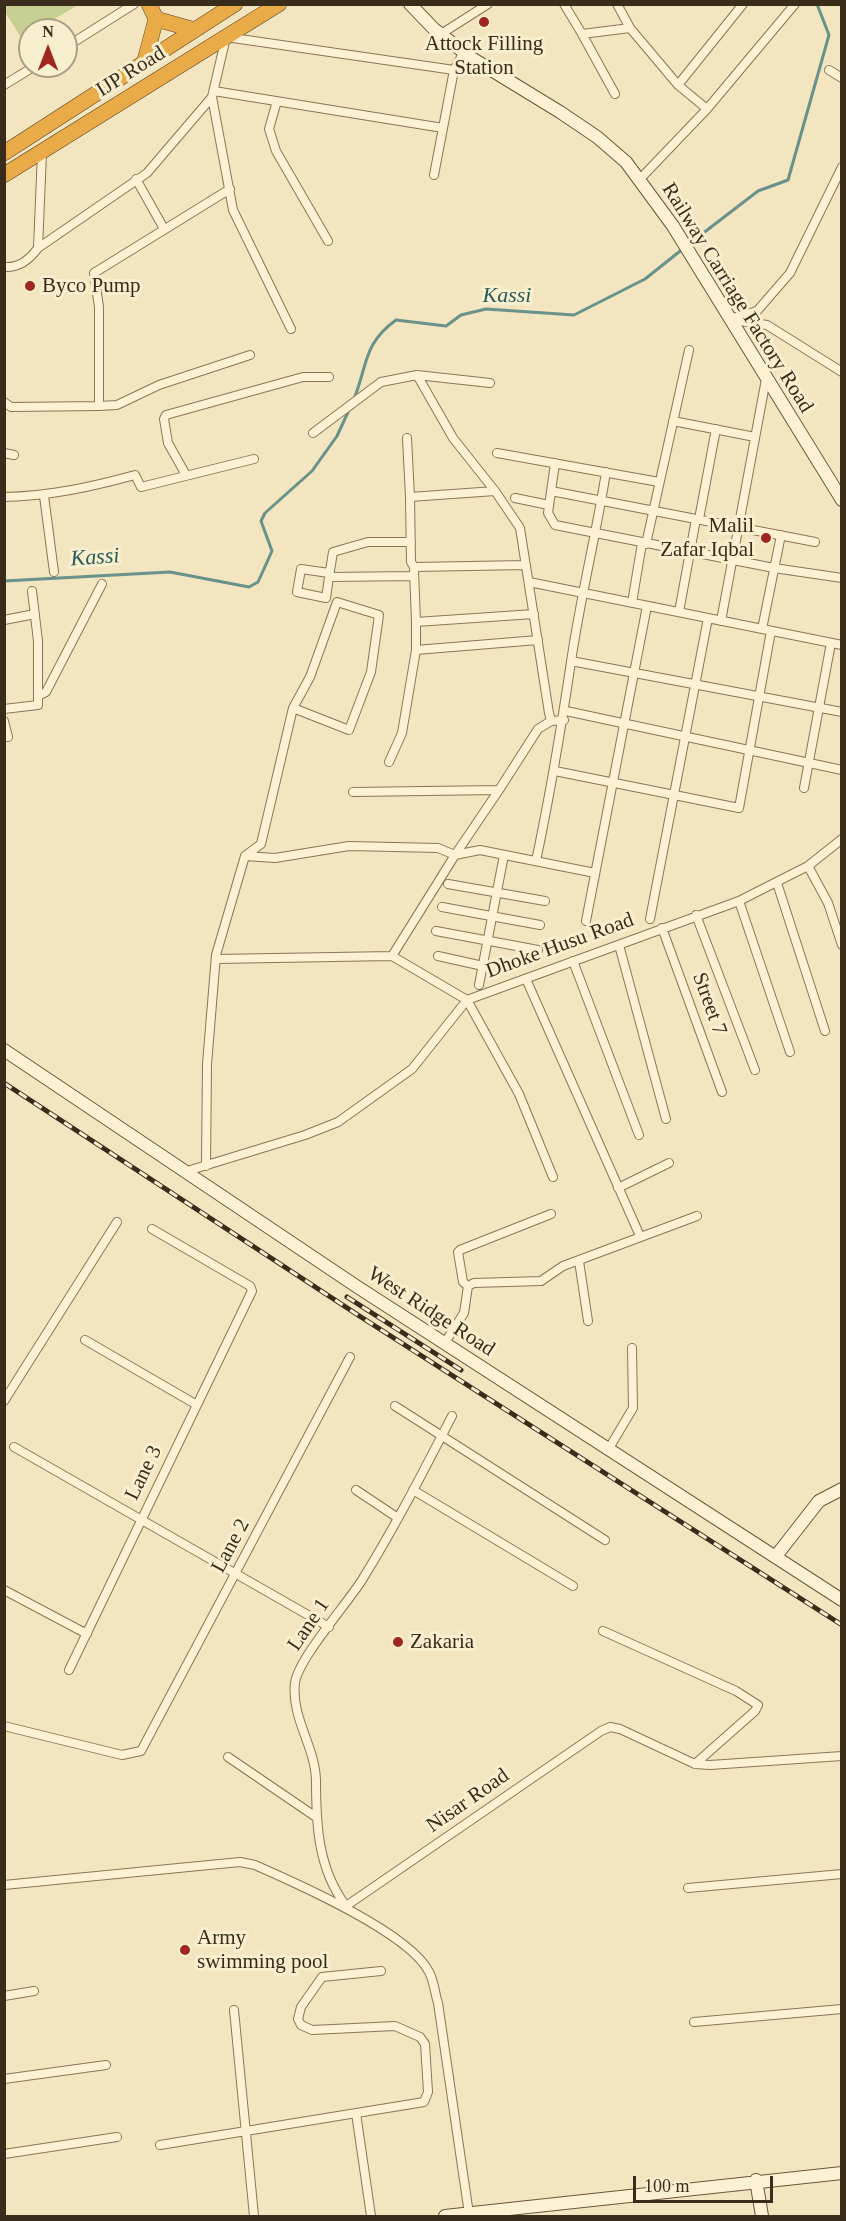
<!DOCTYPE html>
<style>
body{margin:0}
#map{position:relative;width:846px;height:2221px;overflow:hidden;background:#f2e5bf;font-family:Georgia,serif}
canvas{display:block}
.frame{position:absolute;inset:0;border:6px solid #3a2c1b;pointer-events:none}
.north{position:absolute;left:18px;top:18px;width:60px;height:60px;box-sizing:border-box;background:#f8efcf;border:2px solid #aca187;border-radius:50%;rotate:0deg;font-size:16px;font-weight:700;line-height:24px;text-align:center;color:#3a2c1b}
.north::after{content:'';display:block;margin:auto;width:21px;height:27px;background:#a02720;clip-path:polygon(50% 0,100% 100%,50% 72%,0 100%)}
.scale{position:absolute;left:633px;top:2176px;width:140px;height:27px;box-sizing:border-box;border:3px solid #3a2c1b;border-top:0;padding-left:8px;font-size:18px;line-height:21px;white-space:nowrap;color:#3a2c1b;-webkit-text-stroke:4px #f8efcf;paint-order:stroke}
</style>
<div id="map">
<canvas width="846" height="2221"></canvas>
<div class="frame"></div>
<div class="north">N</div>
<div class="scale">100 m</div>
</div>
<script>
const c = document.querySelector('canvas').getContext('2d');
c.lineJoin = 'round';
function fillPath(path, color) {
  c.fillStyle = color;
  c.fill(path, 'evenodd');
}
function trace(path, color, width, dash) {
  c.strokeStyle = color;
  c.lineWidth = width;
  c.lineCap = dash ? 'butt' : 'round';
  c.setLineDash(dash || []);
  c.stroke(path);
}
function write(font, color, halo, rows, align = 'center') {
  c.font = font + ' Georgia,serif';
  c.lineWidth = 6;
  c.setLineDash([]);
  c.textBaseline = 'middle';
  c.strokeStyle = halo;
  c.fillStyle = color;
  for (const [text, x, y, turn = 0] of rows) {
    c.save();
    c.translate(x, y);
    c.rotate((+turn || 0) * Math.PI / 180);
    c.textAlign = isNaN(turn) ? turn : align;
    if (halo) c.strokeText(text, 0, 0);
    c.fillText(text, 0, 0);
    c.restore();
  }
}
fillPath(new Path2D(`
 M4,5L5,4L78,5L36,30H30V34L22,39L5,12Z`), '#c6d092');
trace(new Path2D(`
 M689,244L758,191L788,180L829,35L817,4
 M354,399C368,364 363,344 396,320L446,326L461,315L486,309L574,315L645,279L684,248
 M4,581L170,572L249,587L258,582L272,551L261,521L265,513L312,471L337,436L349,410`), '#69928a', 3);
const street = new Path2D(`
 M564,4L582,34L630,28L678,85L707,109L795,4
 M617,4L630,28
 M441,34L488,4
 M582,34L615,94
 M66,47L134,4
 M829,70L842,78
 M4,85L35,66
 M678,85L743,4
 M214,91L443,128L454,70L464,52
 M212,97L233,210L291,329
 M277,101L269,129L276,151L328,241
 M434,175L443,128
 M136,179L163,227
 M640,179L707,109
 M230,189L94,273L99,307V406L117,405L159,385L250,355
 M38,248L147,173L212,97L226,37L454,70
 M4,267C20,268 30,259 38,248L42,153
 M729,319L757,311L790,273L842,167
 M733,320L767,325L842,372
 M417,375L453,438L495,491L520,528L549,713L551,721L564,720
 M4,402L11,407L99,406
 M673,421L755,437
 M313,433L381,382L417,375L490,383
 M407,438L410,497L495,491
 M4,453L14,455
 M497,453L659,482
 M555,463L548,513L555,525L774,568L842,578
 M186,475L168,443L164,419L166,415L303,377H329
 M551,491L815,542
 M44,496L54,572
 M4,497C50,496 91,487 135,475L141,487L254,459
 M410,497L411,562L414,567L526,565
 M515,498L549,505
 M699,519L716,429
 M411,542H368L333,552L329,577L414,576
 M646,544L689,350
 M414,570L416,622L534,614
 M329,577L326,598L297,592L301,569L329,573
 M529,582L842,645
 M632,603L642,543
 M679,612L696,519
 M4,620L35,614
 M721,621L766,379
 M416,622V650L538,640
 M762,629L781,535
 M571,661L842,712
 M38,696L46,692L102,584
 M4,709L38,705V641L32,591
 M566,711L842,770
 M4,721L8,737
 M389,762L402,733L416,650
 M555,771L739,808L771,631
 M804,788L831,643
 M353,792L499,790L538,729L551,721
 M245,856L275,858L349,846L438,848L455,855L499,790
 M536,861C550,795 561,729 571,662C580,599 596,536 606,472
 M808,866L828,903L842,945
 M777,883L825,1031
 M448,884L545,901
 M739,901L790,1052
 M442,907L540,925
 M696,915L755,1070
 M650,919L708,618
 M586,921L647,606
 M662,928L722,1092
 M436,931L538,950
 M619,945L666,1119
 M438,956L483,966
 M216,959L392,956
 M573,961L639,1135
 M526,979L640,1236
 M479,985L504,855
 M206,1166L207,1064L216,955L245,856L261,844L293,708L310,677L337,602L379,615L371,672L349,730L293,708
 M184,1172L305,1135L338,1122L412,1069L467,1000L739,901L808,866L842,839
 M553,1177L519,1094L467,1000L392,956L455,855L480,850L595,873
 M618,1188L669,1163
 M579,1261L588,1321
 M468,1286L474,1283L541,1281L563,1266L697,1216
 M85,1340L197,1405
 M444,1344L464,1313L468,1286L463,1282L458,1252L460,1250L551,1214
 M4,1401L117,1222
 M395,1406L605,1540
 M14,1447L329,1627
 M608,1450L633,1408L632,1348
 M356,1490L398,1518
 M413,1490L573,1586
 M4,1590L87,1634
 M603,1631L736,1691L758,1705L755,1711L695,1764
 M69,1670L252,1291L250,1286L152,1229
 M4,1726L122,1755L141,1751L350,1357
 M228,1757L316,1817
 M4,1885L240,1862L255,1865C296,1883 410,1933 429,1972C434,1981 435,1994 438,2003L469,2214
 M688,1888L842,1874
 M346,1906L601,1731L610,1727L620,1729L695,1764L710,1765L842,1756
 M346,1906C318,1869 316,1825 316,1780C315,1746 291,1718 295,1683C298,1659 347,1604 362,1580C395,1527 423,1472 452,1416
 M4,1996L34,1991
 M234,2010L254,2216
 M694,2022L842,2009
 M4,2079L106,2065
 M356,2113L371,2216
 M160,2145L424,2102L428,2092L425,2044L420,2037L395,2026L312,2030L301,2025L298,2019L301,2007L322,1977L381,1971
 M4,2154L117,2137`);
const secondary = new Path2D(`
 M410,4L434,29L470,57L560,112L597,137L626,162L673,226L842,500
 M4,1050L356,1286L842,1600
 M776,1556L819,1501L842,1489
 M756,2180L762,2216
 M445,2216L842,2173`);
const highway = new Path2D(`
 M156,19L195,30
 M145,60L156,19L149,4
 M4,153L235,4
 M4,175L279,4`);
trace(street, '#8c7555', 10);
trace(secondary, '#6d5639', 14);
trace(highway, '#59432a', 16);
trace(street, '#fcf2d3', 8);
trace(secondary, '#fcf2d3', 12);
trace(highway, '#e9ab47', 15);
const rail = new Path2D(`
 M4,1083L361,1317L842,1625
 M347,1297L461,1370`);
trace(rail, '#3a2c1b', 5);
trace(rail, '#f8efcf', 3, [9]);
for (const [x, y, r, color] of [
 [484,22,6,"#a02720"],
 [30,286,6,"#a02720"],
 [766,538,6,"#a02720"],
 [398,1642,6,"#a02720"],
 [185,1950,6,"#a02720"]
]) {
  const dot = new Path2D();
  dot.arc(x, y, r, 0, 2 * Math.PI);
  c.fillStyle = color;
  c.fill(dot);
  trace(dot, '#f8efcf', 2);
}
write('21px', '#3a2c1b', '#f8efcf', [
 ["Attock Filling",484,44,"center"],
 ["Station",484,68,"center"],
 ["Byco Pump",42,286],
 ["Malil",754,526,"right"],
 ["Zafar Iqbal",754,550,"right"],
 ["Zakaria",410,1642],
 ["Army",197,1938],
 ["swimming pool",197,1962]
], 'left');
write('21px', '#3a2c1b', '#f8efcf', [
 ["IJP Road",131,72,-32],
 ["Railway Carriage Factory Road",737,298,58],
 ["Dhoke Husu Road",560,946,-20],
 ["Street 7",709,1004,70],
 ["West Ridge Road",431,1312,33],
 ["Lane 3",144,1473,-64],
 ["Lane 2",231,1546,-62],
 ["Lane 1",309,1625,-56],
 ["Nisar Road",468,1801,-35]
]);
write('italic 22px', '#295b5b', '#f8efcf', [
 ["Kassi",507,296],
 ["Kassi",95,558,-4]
]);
</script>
